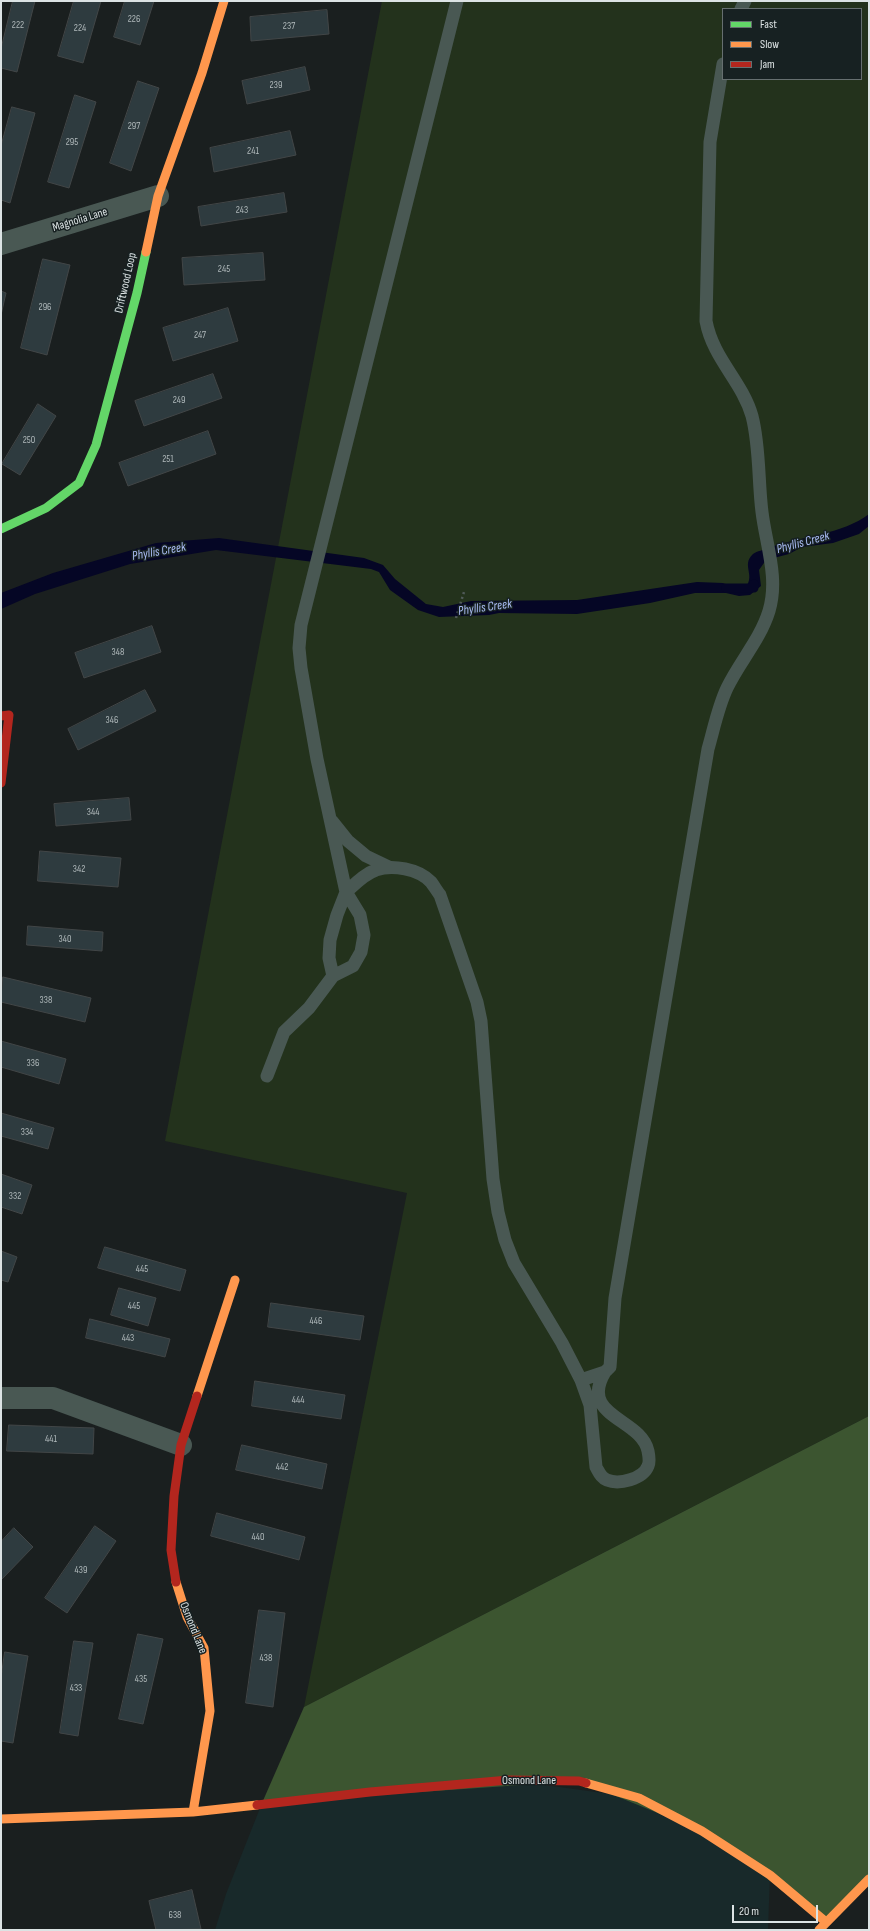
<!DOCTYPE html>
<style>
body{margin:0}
#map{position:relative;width:870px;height:1931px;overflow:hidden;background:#1a1f1f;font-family:"Sofia Sans Condensed",sans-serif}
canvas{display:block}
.frame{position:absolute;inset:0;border:2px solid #dce3e4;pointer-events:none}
.legend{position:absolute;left:722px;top:8px;width:140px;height:72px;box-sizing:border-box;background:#172122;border:1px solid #666f70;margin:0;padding:5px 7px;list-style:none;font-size:12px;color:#dce3e4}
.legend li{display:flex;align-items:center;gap:8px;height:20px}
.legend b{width:20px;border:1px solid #666f70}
.scale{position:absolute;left:732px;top:1905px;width:86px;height:18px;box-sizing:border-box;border:2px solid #dce3e4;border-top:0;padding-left:5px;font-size:12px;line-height:14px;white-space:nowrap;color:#dce3e4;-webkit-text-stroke:3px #172122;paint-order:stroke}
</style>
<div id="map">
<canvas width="870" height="1931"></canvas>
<div class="frame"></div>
<ul class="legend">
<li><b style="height:5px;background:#63d668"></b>Fast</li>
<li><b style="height:5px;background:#ff974d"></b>Slow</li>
<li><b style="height:5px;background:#b3261e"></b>Jam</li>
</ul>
<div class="scale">20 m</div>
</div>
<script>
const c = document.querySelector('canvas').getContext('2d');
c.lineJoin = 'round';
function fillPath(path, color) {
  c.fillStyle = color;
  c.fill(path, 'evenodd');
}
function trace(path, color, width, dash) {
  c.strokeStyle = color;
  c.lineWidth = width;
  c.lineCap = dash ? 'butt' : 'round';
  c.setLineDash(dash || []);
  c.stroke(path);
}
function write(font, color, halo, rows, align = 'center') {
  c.font = font + ' "Sofia Sans Condensed",sans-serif';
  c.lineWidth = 3;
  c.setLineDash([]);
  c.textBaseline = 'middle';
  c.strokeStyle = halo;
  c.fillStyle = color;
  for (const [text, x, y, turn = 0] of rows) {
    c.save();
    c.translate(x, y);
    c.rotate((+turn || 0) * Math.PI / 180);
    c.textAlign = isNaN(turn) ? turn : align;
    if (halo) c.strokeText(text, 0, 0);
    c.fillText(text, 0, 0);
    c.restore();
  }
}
fillPath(new Path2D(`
 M509,1780L639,1798L770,1875L768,1930H215L226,1894L262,1803Z`), '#18292a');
fillPath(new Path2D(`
 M382,1H869V1416L304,1707L407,1193L165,1141ZM723,9H861V79H723Z`), '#23321c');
fillPath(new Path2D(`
 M869,1416V1879L826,1922L702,1831L579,1781L262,1803L304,1707Z`), '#3c5530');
fillPath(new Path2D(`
 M869,514V526L859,534L833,543L802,547L789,554L766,560L759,570L761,586L750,595L739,596L726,593H695L650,603L577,614L499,613L489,615L439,617L418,610L390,590L379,572L371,569L216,550L130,564L35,594L1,609V593L53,573L156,543L219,538L364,558L383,565L395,579L426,604L443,607L471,601L577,600L697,582L723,583L743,590C758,576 740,566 753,554C757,551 764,550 768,548C798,537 844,534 869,514Z`), '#050625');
trace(new Path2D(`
 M726,588H754V584`), '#050625', 9);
const building = new Path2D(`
 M13,1H35L17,72L1,68V49Z
 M74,1H101L83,63L58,56Z
 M125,1H154L140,45L114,37Z
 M327,10L329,34L251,41L250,17Z
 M305,67L310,90L247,104L242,81Z
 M138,81L159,88L131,171L110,163Z
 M75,95L96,102L69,188L48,182Z
 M12,107L35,113L10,203L1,200V146Z
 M290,131L296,155L214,172L210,148Z
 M284,193L287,212L201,226L198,207Z
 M263,253L265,280L184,285L182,258Z
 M43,259L70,265L47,355L21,348Z
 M1,291L6,293L1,315Z
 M228,308L238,341L173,361L163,328Z
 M213,374L222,398L144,426L135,401Z
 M38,404L56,416L20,475L2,464Z
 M208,431L216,454L128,486L119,463Z
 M152,626L161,652L84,678L75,653Z
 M145,690L156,711L78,750L68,729Z
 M129,798L131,820L56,826L54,804Z
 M40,851L121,858L118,887L38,881Z
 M28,926L103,932L102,951L27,945Z
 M3,977L91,998L85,1022L1,1002Z
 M1,1041L66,1059L59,1084L1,1067Z
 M1,1113L54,1128L48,1149L1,1136Z
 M1,1174L32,1185L22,1214L1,1207Z
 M105,1247L186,1270L180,1291L98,1268Z
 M1,1251L17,1257L8,1282L1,1280Z
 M119,1288L156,1298L148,1326L111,1315Z
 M271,1303L364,1316L360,1340L268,1327Z
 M90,1319L170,1339L165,1357L86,1338Z
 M255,1381L345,1395L341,1419L252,1406Z
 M9,1425L94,1428L93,1454L7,1451Z
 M242,1445L327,1464L322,1489L236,1470Z
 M217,1513L305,1537L299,1560L211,1536Z
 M95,1526L116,1541L67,1613L45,1598Z
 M14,1528L33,1547L1,1580V1542Z
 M259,1610L285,1613L273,1707L246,1703Z
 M138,1634L163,1639L143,1724L119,1719Z
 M74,1641L93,1643L78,1736L60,1733Z
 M5,1652L28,1656L13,1743L1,1741V1678Z
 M192,1890L201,1929L156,1930L149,1901Z`);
fillPath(building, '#2e3b3f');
trace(building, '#424647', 1);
trace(new Path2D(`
 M456,618L464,592`), '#505a58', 2.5, [2, 3]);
trace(new Path2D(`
 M741,9L745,1
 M332,821L348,841L366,856L389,867
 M333,976L329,958L330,940L337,915L346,892L317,759L301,668L299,648L301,625L457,1
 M267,1076L284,1032L309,1008L333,976L353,966L361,952L364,935L360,915L346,892C355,884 364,874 376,870C392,864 419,869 431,882C434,886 437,891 440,895L477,1002L481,1021L493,1179L498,1212L505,1240L514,1263L562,1343L581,1380L590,1405L596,1467C599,1472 601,1478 607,1480C619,1485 643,1479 648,1466C650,1462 649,1456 648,1451C641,1418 578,1417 605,1372
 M581,1380L605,1372L610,1367L615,1298L708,749C714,728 718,707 727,688C740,661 760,640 769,611C779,578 766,545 762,512C758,480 760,447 752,416C742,381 713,359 706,321L710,142L723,64`), '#495853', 13);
trace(new Path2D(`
 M1,244L158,196
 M1,1398H53L181,1445`), '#495853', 22);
trace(new Path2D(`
 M1,529L46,508L79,483L96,445L137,293L146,252`), '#63d668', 9);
trace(new Path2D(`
 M146,252L158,196L202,73L224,1
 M197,1396L235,1280
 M176,1582L187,1617L204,1648L210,1711L193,1812
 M586,1783L639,1798L702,1831L770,1875L826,1922
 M1,1819L193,1812L257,1805
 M819,1930L869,1879`), '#ff974d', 9);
trace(new Path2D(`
 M1,716L9,715L1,783
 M176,1582L171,1550L174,1496L181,1445L197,1396
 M257,1805L370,1792L509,1780L579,1781L586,1783`), '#b3261e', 9);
write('10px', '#b0b9bb', null, [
 ["226",134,19],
 ["222",18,25],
 ["237",289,26],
 ["224",80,28],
 ["239",276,85],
 ["297",134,126],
 ["295",72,142],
 ["241",253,151],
 ["243",242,210],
 ["245",224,269],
 ["296",45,307],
 ["247",200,335],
 ["249",179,400],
 ["250",29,440],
 ["251",168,459],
 ["348",118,652],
 ["346",112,720],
 ["344",93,812],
 ["342",79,869],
 ["340",65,939],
 ["338",46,1000],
 ["336",33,1063],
 ["334",27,1132],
 ["332",15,1196],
 ["445",142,1269],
 ["445",134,1306],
 ["446",316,1321],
 ["443",128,1338],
 ["444",298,1400],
 ["441",51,1439],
 ["442",282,1467],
 ["440",258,1537],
 ["439",81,1570],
 ["438",266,1658],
 ["435",141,1679],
 ["433",76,1688],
 ["638",175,1915]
]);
write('12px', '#dce3e4', '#172122', [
 ["Magnolia Lane",80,220,-17],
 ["Driftwood Loop",126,283,-77],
 ["Osmond Lane",193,1628,68],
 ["Osmond Lane",529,1781]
]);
write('italic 13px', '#abbdf5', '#172122', [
 ["Phyllis Creek",803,543,-15],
 ["Phyllis Creek",159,552,-10],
 ["Phyllis Creek",485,608,-8]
]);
</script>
